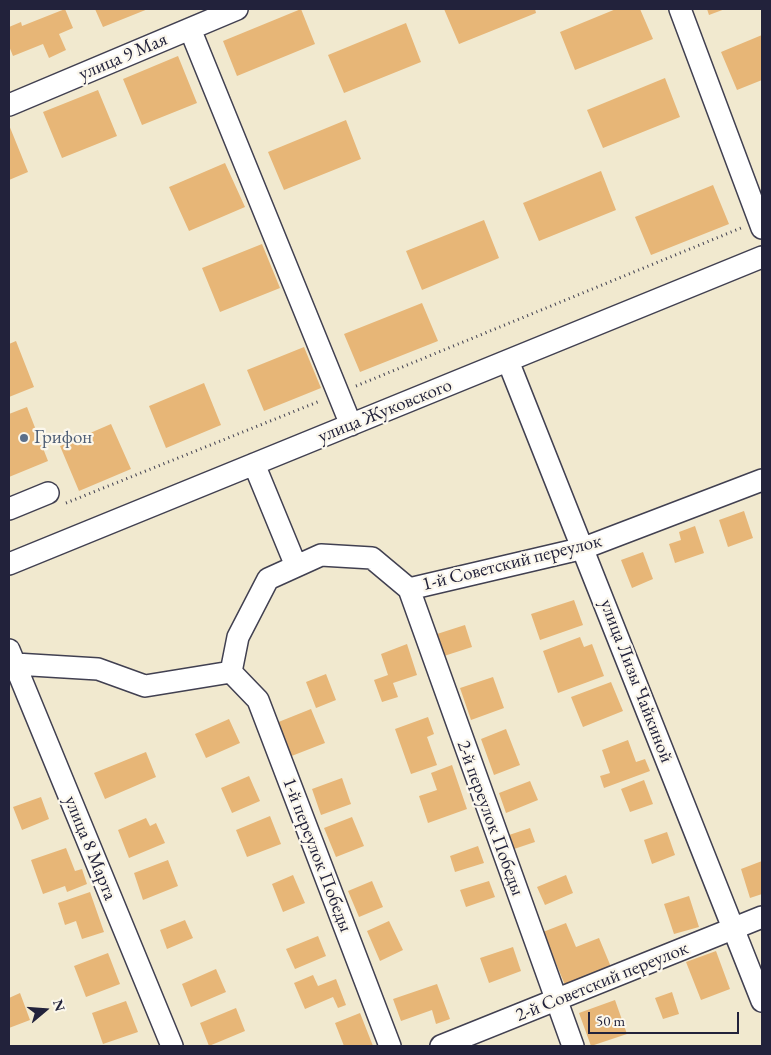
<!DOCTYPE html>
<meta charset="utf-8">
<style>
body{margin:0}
#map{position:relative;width:771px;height:1055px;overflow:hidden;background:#f1e9cf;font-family:"EB Garamond",serif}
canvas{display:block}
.frame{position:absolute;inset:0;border:10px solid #22223b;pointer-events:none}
.north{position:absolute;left:20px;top:985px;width:50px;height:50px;-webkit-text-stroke:4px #fbf7ec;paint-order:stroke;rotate:72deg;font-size:14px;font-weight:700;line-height:20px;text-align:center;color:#22223b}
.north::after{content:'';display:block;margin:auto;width:18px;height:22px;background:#22223b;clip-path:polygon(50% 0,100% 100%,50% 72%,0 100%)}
.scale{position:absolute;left:588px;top:1012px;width:151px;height:22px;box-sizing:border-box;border:2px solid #22223b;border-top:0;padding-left:6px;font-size:15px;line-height:18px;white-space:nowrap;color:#22223b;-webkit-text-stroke:4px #fbf7ec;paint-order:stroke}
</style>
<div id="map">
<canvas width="771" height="1055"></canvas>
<div class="frame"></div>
<div class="north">N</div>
<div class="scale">50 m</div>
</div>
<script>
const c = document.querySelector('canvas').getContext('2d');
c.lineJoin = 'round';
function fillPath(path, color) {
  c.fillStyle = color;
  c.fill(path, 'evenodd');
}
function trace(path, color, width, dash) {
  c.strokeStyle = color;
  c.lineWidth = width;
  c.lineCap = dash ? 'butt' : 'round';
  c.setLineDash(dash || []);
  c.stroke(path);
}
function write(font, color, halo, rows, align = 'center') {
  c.font = font + ' "EB Garamond",serif';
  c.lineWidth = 4.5;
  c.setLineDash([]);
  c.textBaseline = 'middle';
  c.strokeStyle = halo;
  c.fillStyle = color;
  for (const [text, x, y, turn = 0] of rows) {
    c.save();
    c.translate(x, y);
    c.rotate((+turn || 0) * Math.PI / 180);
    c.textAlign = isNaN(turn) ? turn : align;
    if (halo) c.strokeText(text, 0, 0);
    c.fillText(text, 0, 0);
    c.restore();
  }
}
fillPath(new Path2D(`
 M65,9L73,28L59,34L66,50L49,58L43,44L13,56L9,46V27L21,22L22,26Z
 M95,9H148L103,27Z
 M301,9L315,44L237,76L223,41Z
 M444,9H535L536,13L459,44Z
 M616,9H640L653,39L575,70L560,32Z
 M707,9H725L709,15Z
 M406,23L421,62L344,93L328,55Z
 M762,35V80L737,90L721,52Z
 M178,56L197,103L142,125L123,79Z
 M665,78L680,117L603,148L587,110Z
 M98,90L117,136L62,158L43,112Z
 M346,120L361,159L284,190L268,152Z
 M9,125L28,172L9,180Z
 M225,163L245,207L189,231L169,187Z
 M601,171L616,210L539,241L523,203Z
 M713,185L729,224L651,255L635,217Z
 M484,220L499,258L422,290L406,251Z
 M262,244L280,288L220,312L202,268Z
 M422,303L438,341L360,372L344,334Z
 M16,341L34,387L9,397V344Z
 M304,347L321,388L264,411L247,370Z
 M204,383L221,425L166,448L149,406Z
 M27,407L48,461L9,477V414Z
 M111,424L131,469L79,491L60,446Z
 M744,511L753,538L728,547L719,520Z
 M695,526L704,553L675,563L669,544L681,540L679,532Z
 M643,552L653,579L632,588L621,560Z
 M574,600L583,625L540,640L531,614Z
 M465,625L472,647L444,656L437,634Z
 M580,637L584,647L592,644L604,676L558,693L543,651Z
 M407,644L417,675L393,683L398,697L382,702L374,680L388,675L381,654Z
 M326,674L336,700L316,708L306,682Z
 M493,677L504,708L471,720L460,688Z
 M611,682L623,711L583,727L571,697Z
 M311,709L325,743L289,757L276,723Z
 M428,717L434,734L427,737L437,765L411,774L395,729Z
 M229,719L240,743L206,758L195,734Z
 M506,729L520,765L494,775L481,739Z
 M628,740L636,762L645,759L650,771L604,788L600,776L610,773L602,750Z
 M146,752L156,777L105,799L94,773Z
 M452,765L467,809L428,823L419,796L437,790L431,773Z
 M249,776L260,801L232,813L221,788Z
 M342,778L351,804L321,815L312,789Z
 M644,780L653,804L630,812L621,789Z
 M530,781L538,800L506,813L499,793Z
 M41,797L49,819L22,830L13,807Z
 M270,816L281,844L247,857L236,830Z
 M352,817L364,846L336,857L324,828Z
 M146,818L150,826L156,823L165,843L129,858L118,830Z
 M530,828L535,842L514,849L509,835Z
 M667,832L675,855L652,864L644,840Z
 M478,846L484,863L455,872L450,856Z
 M66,848L75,871L82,869L87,884L67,892L65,886L43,894L31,860Z
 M168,860L178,886L143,900L134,873Z
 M762,861V894L750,898L741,869Z
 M293,875L305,903L283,912L272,884Z
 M566,875L573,893L545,905L537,887Z
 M372,881L383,907L359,917L348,891Z
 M489,881L495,897L466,907L460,890Z
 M90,892L104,932L82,939L76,921L65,925L58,903Z
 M689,896L699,927L674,934L664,904Z
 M185,920L193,938L167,949L160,930Z
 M389,921L403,950L380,961L367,931Z
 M566,923L576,947L599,938L611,967L565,985L543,932Z
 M318,936L326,956L295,969L286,949Z
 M513,947L521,971L489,983L480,958Z
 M716,951L730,989L701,1000L686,962Z
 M108,953L120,984L86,997L74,966Z
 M216,969L226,992L191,1007L182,984Z
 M313,975L318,986L336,979L346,1005L338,1008L333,997L305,1009L294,983Z
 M437,984L450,1019L436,1024L432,1010L401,1021L393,999Z
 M672,992L679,1014L663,1019L655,998Z
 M20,993L30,1020L9,1028V998Z
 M615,1000L627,1034L591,1046L579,1013Z
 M126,1001L138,1032L103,1044L92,1013Z
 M236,1008L245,1031L209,1046L200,1023Z
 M360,1013L373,1046H344L335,1023Z`), '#e7b677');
const minor = new Path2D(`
 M680,9L762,228
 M190,29L351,425
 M9,105L237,9
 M508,361L762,1001
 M254,464L296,566
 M9,509L48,493
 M9,564L762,257
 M409,589L573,1046
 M9,650L172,1046
 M9,670L15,664L98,669L145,686L231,672L238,637L268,579L321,555L372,558L409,589L584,548L762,480
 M231,672L258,700L390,1046
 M441,1046L762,917`);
trace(minor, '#414051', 24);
trace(new Path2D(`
 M356,386L741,228
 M66,503L320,401`), '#414051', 3, [1, 4]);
trace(minor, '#fff', 21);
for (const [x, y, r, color] of [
 [24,438,5,"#5c6f8a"]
]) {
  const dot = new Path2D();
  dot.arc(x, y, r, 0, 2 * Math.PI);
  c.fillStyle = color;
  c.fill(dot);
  trace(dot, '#fbf7ec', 2);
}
write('19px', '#22223b', '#fbf7ec', [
 ["улица 9 Мая",123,57,-23],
 ["улица Жуковского",385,411,-22],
 ["1-й Советский переулок",512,563,-14],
 ["улица Лизы Чайкиной",636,681,69],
 ["2-й переулок Победы",490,818,70],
 ["улица 8 Марта",90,848,68],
 ["1-й переулок Победы",317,855,69],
 ["2-й Советский переулок",602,982,-22]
]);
write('19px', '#4e5e75', '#fbf7ec', [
 ["Грифон",34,438]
], 'left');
</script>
